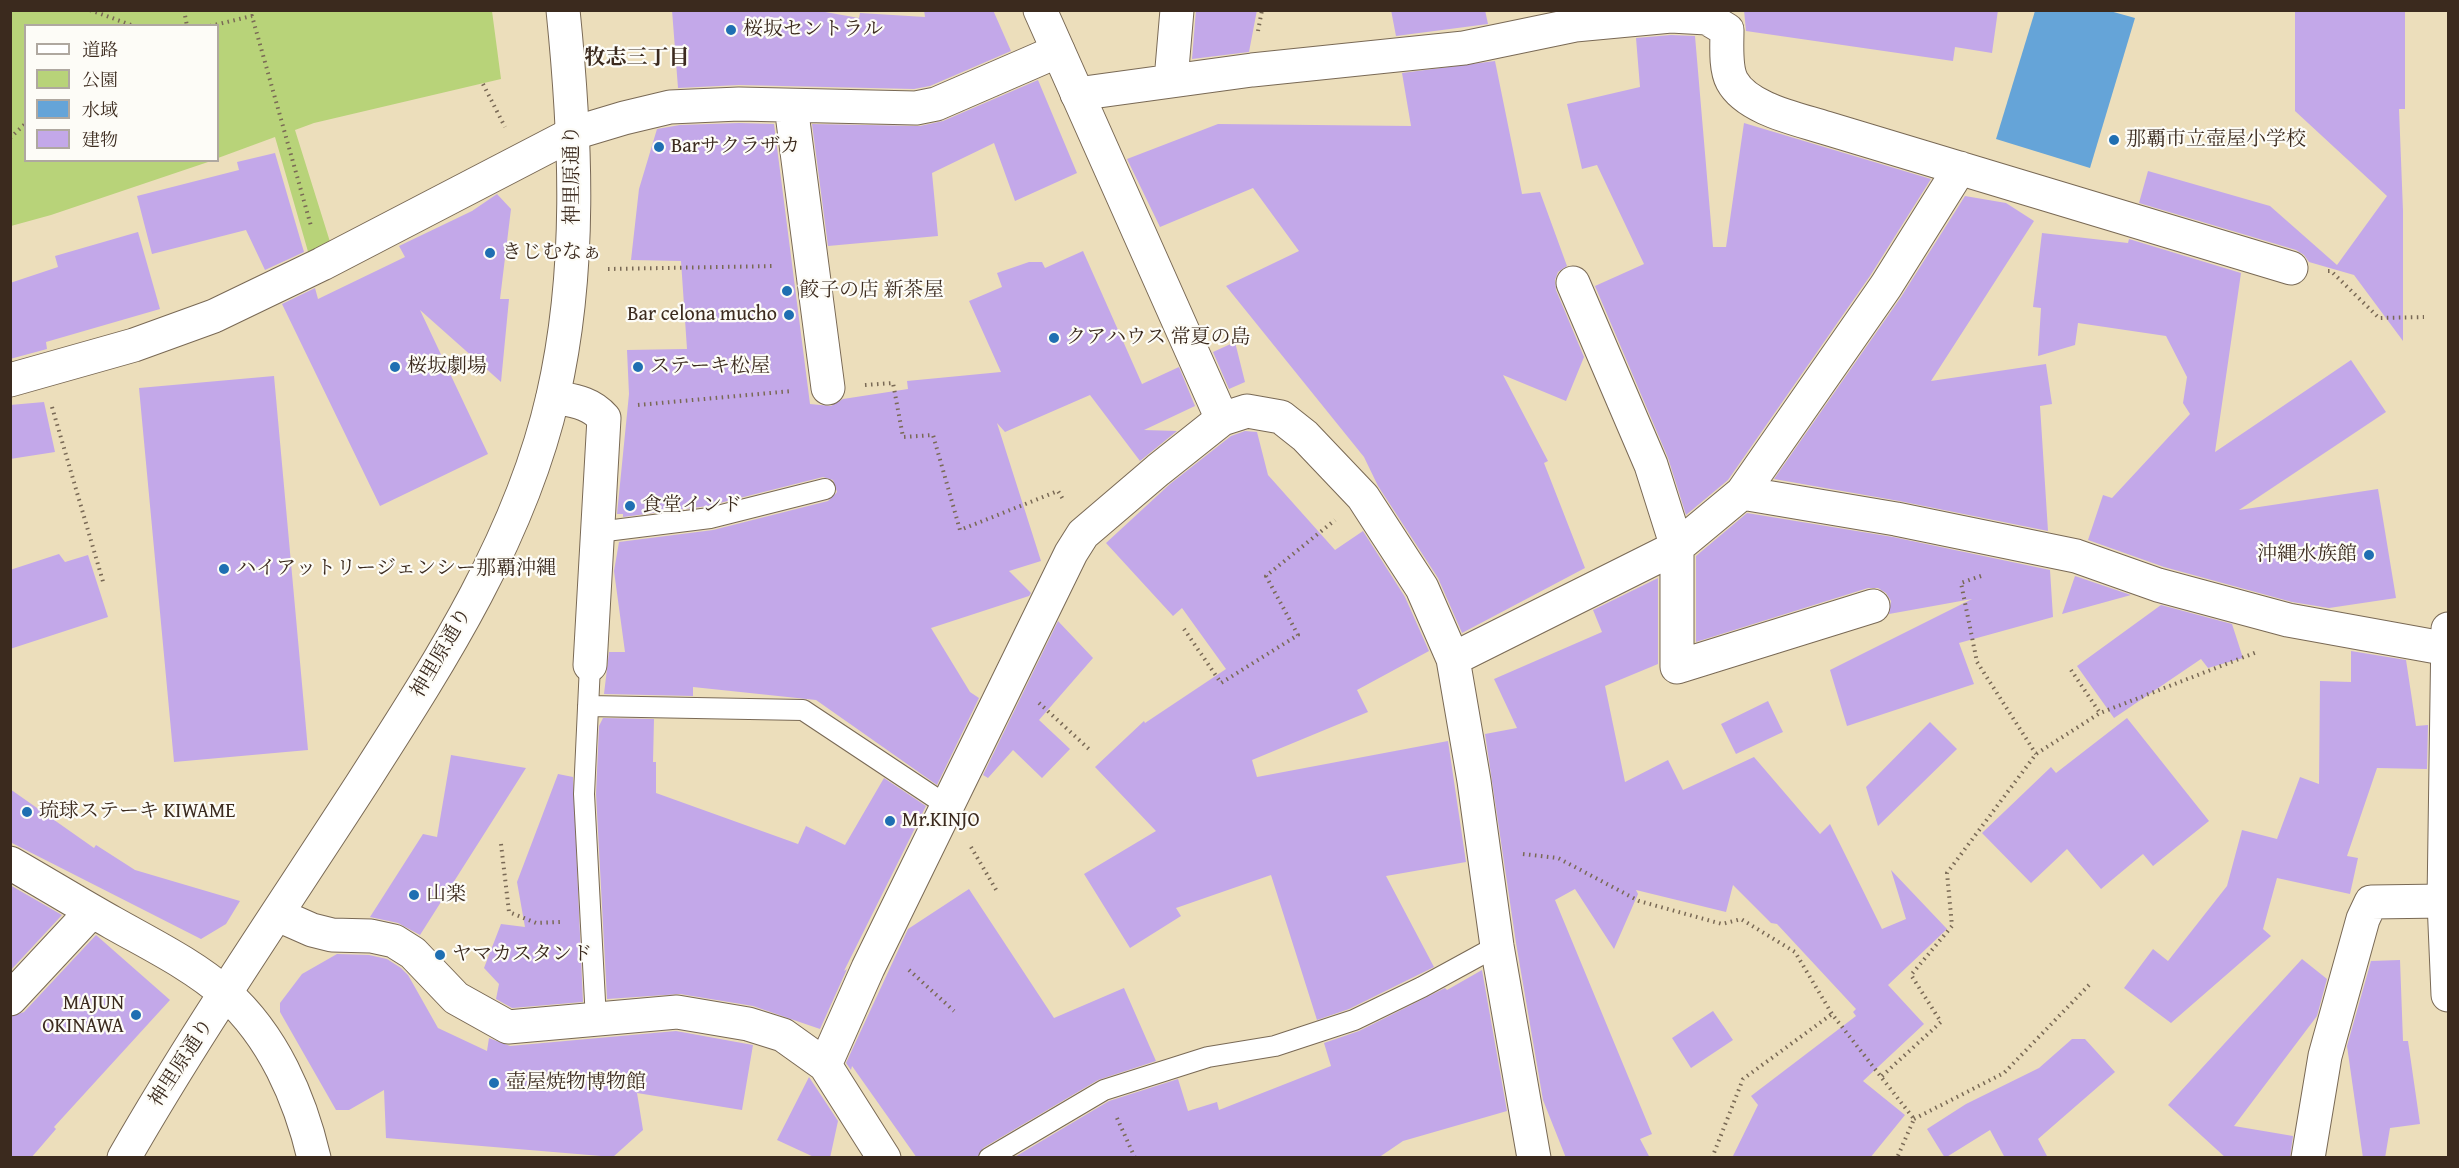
<!DOCTYPE html>
<meta charset="utf-8">
<style>
body{margin:0}
#map{position:relative;width:2459px;height:1168px;overflow:hidden;background:#ecdebb;font-family:"Gentium Book Plus","Noto Serif JP",serif}
canvas{display:block}
.frame{position:absolute;inset:0;border:12px solid #3b2a1e;pointer-events:none}
.legend{position:absolute;left:24px;top:24px;width:195px;height:138px;box-sizing:border-box;background:#fdfcf7;border:2px solid #afa8a0;margin:0;padding:8px 10px;list-style:none;font-size:18px;color:#3b2a1e}
.legend li{display:flex;align-items:center;gap:12px;height:30px}
.legend b{width:30px;border:2px solid #afa8a0}
</style>
<div id="map">
<canvas width="2459" height="1168"></canvas>
<div class="frame"></div>
<ul class="legend">
<li><b style="height:8px;background:#fff"></b>道路</li>
<li><b style="height:16px;background:#b8d379"></b>公園</li>
<li><b style="height:16px;background:#65a4d8"></b>水域</li>
<li><b style="height:16px;background:#c3a8e9"></b>建物</li>
</ul>
</div>
<script>
const c = document.querySelector('canvas').getContext('2d');
c.lineJoin = 'round';
function fillPath(path, color) {
  c.fillStyle = color;
  c.fill(path, 'evenodd');
}
function trace(path, color, width, dash) {
  c.strokeStyle = color;
  c.lineWidth = width;
  c.lineCap = dash ? 'butt' : 'round';
  c.setLineDash(dash || []);
  c.stroke(path);
}
function write(font, color, halo, rows, align = 'center') {
  c.font = font + ' "Gentium Book Plus","Noto Serif JP",serif';
  c.lineWidth = 4.5;
  c.setLineDash([]);
  c.textBaseline = 'middle';
  c.strokeStyle = halo;
  c.fillStyle = color;
  for (const [text, x, y, turn = 0] of rows) {
    c.save();
    c.translate(x, y);
    c.rotate((+turn || 0) * Math.PI / 180);
    c.textAlign = isNaN(turn) ? turn : align;
    if (halo) c.strokeText(text, 0, 0);
    c.fillText(text, 0, 0);
    c.restore();
  }
}
fillPath(new Path2D(`
 M11,11H492L501,79L314,123L295,130L331,245L309,255L275,137L218,158V26H26V160L211,161L51,215L11,226Z`), '#b8d379');
fillPath(new Path2D(`
 M2035,11H2110L2135,18L2090,168L1996,139Z`), '#65a4d8');
fillPath(new Path2D(`
 M672,10H814L859,18L860,13L925,17L924,10H993L1011,51L930,86L914,89L739,85L678,88Z
 M1196,10H1257L1249,52L1192,59Z
 M1391,10H1485L1488,24L1396,36Z
 M1744,10H1998L1992,53L1955,47L1953,61L1746,31Z
 M2295,10H2405V109H2399L2403,211V341L2354,275L2309,262L2304,255L2296,250L2139,203L2148,171L2270,206L2337,265L2387,196L2295,111Z
 M1671,35L1695,36L1713,247H1726L1744,123L1931,179L1870,276L1728,480L1686,515L1668,458L1595,286L1644,264L1597,165L1582,169L1567,104L1640,87L1636,38Z
 M1495,61L1522,194L1540,192L1567,266L1558,272L1555,280L1556,290L1584,357L1566,401L1503,375L1548,461L1544,463L1585,568L1462,633L1438,578L1378,486L1364,457L1226,286L1299,251L1253,188L1160,227L1127,159L1218,124L1411,126L1402,73Z
 M1038,80L1077,173L1015,201L994,143L932,173L938,236L828,246L812,124L920,126L943,121Z
 M739,123L774,124L810,404L831,406L843,399L908,389L907,381L1001,372L969,301L1002,287L997,273L1029,262H1042L1045,268L1083,251L1142,384L1179,367L1195,406L1144,430L1177,431L1140,461L1090,395L1005,432L997,423L1041,561L1009,571L1031,593L1029,596L931,628L970,692L979,698L937,785L816,700L693,687V696L604,694L609,652H625L614,571L619,542L713,530L828,501L837,492L833,480L823,477L708,506L623,517V514H617L629,394L627,350L687,349L681,261L631,260L639,189L657,129L680,125Z
 M275,153L304,252L265,270L246,230L152,254L137,196L239,170L237,162Z
 M497,194L511,209L500,299H509L501,382L420,310L488,454L380,506L282,304L315,288L318,299L405,257L399,246L472,211Z
 M1965,196L2006,203L2034,221L1931,381L2046,364L2052,404L2040,406L2048,531L1899,501L1774,479L1901,297Z
 M138,232L160,309L46,342L47,349L10,359V283L58,267L55,256Z
 M2042,233L2128,243L2129,239L2241,273L2215,452L2351,360L2386,412L2239,510L2378,489L2396,598L2329,608L2292,602L2164,567L2088,540L2103,495L2112,498L2190,414L2183,403L2187,377L2166,336L2078,323L2075,345L2038,356L2041,308L2033,307Z
 M1235,342L1245,382L1229,389L1213,352Z
 M274,376L308,750L174,762L139,388Z
 M44,402L55,452L10,459V405Z
 M1245,431L1257,432L1268,475L1335,550L1363,531L1405,597L1429,651L1357,690L1368,712L1252,760L1257,777L1448,741L1466,862L1386,876L1434,967L1349,1009L1317,1020L1271,875L1176,908L1181,916L1130,948L1084,874L1156,831L1095,767L1144,721L1145,723L1226,669L1182,608L1173,616L1106,543L1170,484L1231,436Z
 M1747,513L1893,537L2050,570L2053,617L1959,643L1974,684L1847,726L1830,670L1972,599L1889,614L1891,601L1886,593L1878,588H1868L1696,642V556Z
 M59,554L65,562L88,555L108,617L10,649V570Z
 M2075,576L2131,595L2062,614Z
 M1658,578V664L1605,686L1625,782L1668,760L1683,790L1754,757L1820,834L1830,824L1882,929L1906,919L1891,870L1947,929L1888,985L1924,1024L1863,1081L1905,1115L1870,1158H1732L1758,1105L1751,1096L1856,1016L1853,1012L1856,1009L1777,924L1771,923L1733,885L1726,912L1636,890L1638,894L1614,949L1575,889L1555,900L1652,1134L1640,1139L1650,1158H1566L1543,1100L1516,943L1485,734L1517,728L1494,679L1602,632L1593,610Z
 M2161,605L2232,624L2243,658L2208,668L2201,659L2114,718L2077,666Z
 M1058,621L1093,658L1039,720L1070,749L1042,778L1013,750L988,778L983,775Z
 M2351,651L2406,660L2416,726L2428,725L2427,769L2377,768L2347,856L2358,858L2350,894L2277,878L2263,929L2271,936L2171,1023L2124,988L2153,949L2168,961L2227,886L2242,830L2277,839L2300,777L2319,784L2320,681L2351,682Z
 M1768,701L1783,732L1736,754L1721,724Z
 M603,718L654,719L653,762H656V793L798,844L806,826L845,845L884,778L926,806L844,971L847,969L820,1029L753,1006L680,994L607,999L596,794L599,726Z
 M2127,718L2209,821L2153,866L2143,854L2101,889L2067,849L2031,883L1982,833L2051,767L2056,773Z
 M1930,722L1957,749L1878,826L1866,787Z
 M451,755L526,768L420,935L398,923L370,917L423,834L437,837Z
 M558,774L573,777L583,1002L512,1008L496,999L499,984L484,968L501,924L525,927L517,882Z
 M10,789L94,848L96,845L135,870L240,901L226,924L201,939L10,842Z
 M10,885L62,915L10,971Z
 M969,889L1054,1018L1124,988L1156,1061L1098,1080L983,1148L977,1158H917L852,1066L851,1070L846,1063L908,929Z
 M96,935L170,1000L54,1127L56,1129L31,1158H10V1017L24,1012Z
 M337,954L369,955L387,959L401,968L408,975L438,1028L487,1051L489,1038L510,1046L676,1031L753,1045L742,1110L637,1093L643,1130L613,1157L386,1138L384,1090L349,1110H336L280,1012V1003L302,974Z
 M2302,959L2327,979L2317,1016L2234,1126L2293,1136L2290,1158H2226L2168,1105Z
 M2400,960L2403,1041H2408L2420,1124L2390,1128L2385,1158H2363L2347,1046L2371,961Z
 M1482,970L1507,1111L1403,1141L1378,1158H1013L1109,1101L1178,1079L1188,1111L1217,1102L1219,1110L1331,1066L1324,1043L1359,1031L1445,988L1447,990Z
 M1713,1011L1733,1040L1691,1068L1672,1038Z
 M2072,1039H2085L2115,1072L2038,1139L2048,1158H2005L1990,1130L1945,1158L1927,1129L1966,1104L2039,1068Z
 M809,1077L838,1121L830,1158H816L777,1140Z`), '#c3a8e9');
const lane = new Path2D(`
 M598,532L710,518L825,489
 M590,665L584,794L596,1020
 M588,706L803,710L946,805
 M989,1158L1104,1090L1208,1057L1275,1046L1354,1020L1422,987L1497,946`);
const street = new Path2D(`
 M1171,80L1177,10
 M1077,94L1252,70L1464,48L1575,25L1671,16L1707,18L1727,30C1727,45 1725,68 1732,81C1747,109 1798,119 1826,128L2291,268
 M791,106L828,388
 M1573,283L1651,465L1677,547V667L1873,606
 M10,380L134,345L214,316L322,264L574,133L624,118L670,107L739,104L916,108L936,104L1058,51
 M553,397C574,401 590,402 604,418L590,665
 M1742,493L1886,286L1960,168
 M1453,659L1677,547L1742,493L1896,519L2076,556L2158,585L2288,620L2448,649
 M10,863C45,883 79,904 113,923C152,945 193,965 226,994C273,1036 300,1098 314,1158
 M278,915L312,930L332,935L371,936L394,941L413,953L456,998L508,1027L677,1012L748,1024L783,1035L825,1065L884,1158
 M10,999L92,911
 M825,1065L868,968L1071,553L1083,534L1158,470L1222,419L1247,411L1281,417L1305,436L1363,497L1422,588L1453,659L1474,781L1497,946L1534,1158
 M2308,1158L2325,1056L2363,919L2371,902L2444,901`);
const secondary = new Path2D(`
 M1040,10L1222,419
 M2448,629L2444,901L2448,995
 M124,1158C198,1029 283,906 363,782C440,662 521,537 553,396C582,270 576,138 563,10`);
trace(lane, '#796955', 22);
trace(street, '#796955', 35);
trace(secondary, '#796955', 35);
trace(new Path2D(`
 M90,10L134,26
 M184,10L187,26
 M210,26L252,16L311,226
 M1258,31L1262,10
 M483,84L505,127
 M10,138L26,123
 M608,269L775,266
 M2328,271H2331L2379,318L2424,317
 M865,385L893,383L903,437L933,435L960,530L1058,491L1064,501
 M638,405L792,391
 M52,407L104,585
 M1981,576L1961,583L1977,662L2036,754
 M1184,629L1221,683L1298,635L1266,576L1335,520
 M2071,670L2100,713
 M1039,703L1090,750
 M501,844L509,912L536,923L560,922
 M971,847L998,893
 M1523,854L1558,858L1639,901L1722,924L1741,919L1795,952L1832,1014L1914,1119L1897,1158
 M909,970L954,1011
 M1882,1076L1941,1022L1911,975L1952,926L1947,873L2036,754L2100,713L2257,652
 M1117,1118L1135,1158
 M1914,1119L2004,1073L2089,985
 M1712,1158L1743,1079L1832,1014`), '#796955', 4, [1.5, 4.5]);
trace(lane, '#fff', 20);
trace(street, '#fff', 33);
trace(secondary, '#fff', 33);
for (const [x, y, r, color] of [
 [731,30,6,"#1f6fb2"],
 [2114,140,6,"#1f6fb2"],
 [659,147,6,"#1f6fb2"],
 [490,253,6,"#1f6fb2"],
 [787,291,6,"#1f6fb2"],
 [789,315,6,"#1f6fb2"],
 [1054,338,6,"#1f6fb2"],
 [395,367,6,"#1f6fb2"],
 [638,367,6,"#1f6fb2"],
 [630,506,6,"#1f6fb2"],
 [2369,555,6,"#1f6fb2"],
 [224,569,6,"#1f6fb2"],
 [27,812,6,"#1f6fb2"],
 [890,821,6,"#1f6fb2"],
 [414,895,6,"#1f6fb2"],
 [440,955,6,"#1f6fb2"],
 [136,1015,6,"#1f6fb2"],
 [494,1083,6,"#1f6fb2"]
]) {
  const dot = new Path2D();
  dot.arc(x, y, r, 0, 2 * Math.PI);
  c.fillStyle = color;
  c.fill(dot);
  trace(dot, '#fdfcf7', 2);
}
write('20px', '#3b2a1e', '#fdfcf7', [
 ["桜坂セントラル",743,30],
 ["那覇市立壺屋小学校",2126,140],
 ["Barサクラザカ",671,147],
 ["きじむなぁ",502,253],
 ["餃子の店 新茶屋",799,291],
 ["Bar celona mucho",777,315,"right"],
 ["クアハウス 常夏の島",1066,338],
 ["桜坂劇場",407,367],
 ["ステーキ松屋",650,367],
 ["食堂インド",642,506],
 ["沖縄水族館",2357,555,"right"],
 ["ハイアットリージェンシー那覇沖縄",236,569],
 ["琉球ステーキ KIWAME",39,812],
 ["Mr.KINJO",902,821],
 ["山楽",426,895],
 ["ヤマカスタンド",452,955],
 ["MAJUN",124,1004,"right"],
 ["OKINAWA",124,1027,"right"],
 ["壺屋焼物博物館",506,1083]
], 'left');
write('20px', '#3b2a1e', '#fdfcf7', [
 ["神里原通り",573,175,-90],
 ["神里原通り",442,653,-60],
 ["神里原通り",182,1063,-57]
]);
write('bold 21px', '#3b2a1e', '#fdfcf7', [
 ["牧志三丁目",637,59]
]);
</script>
